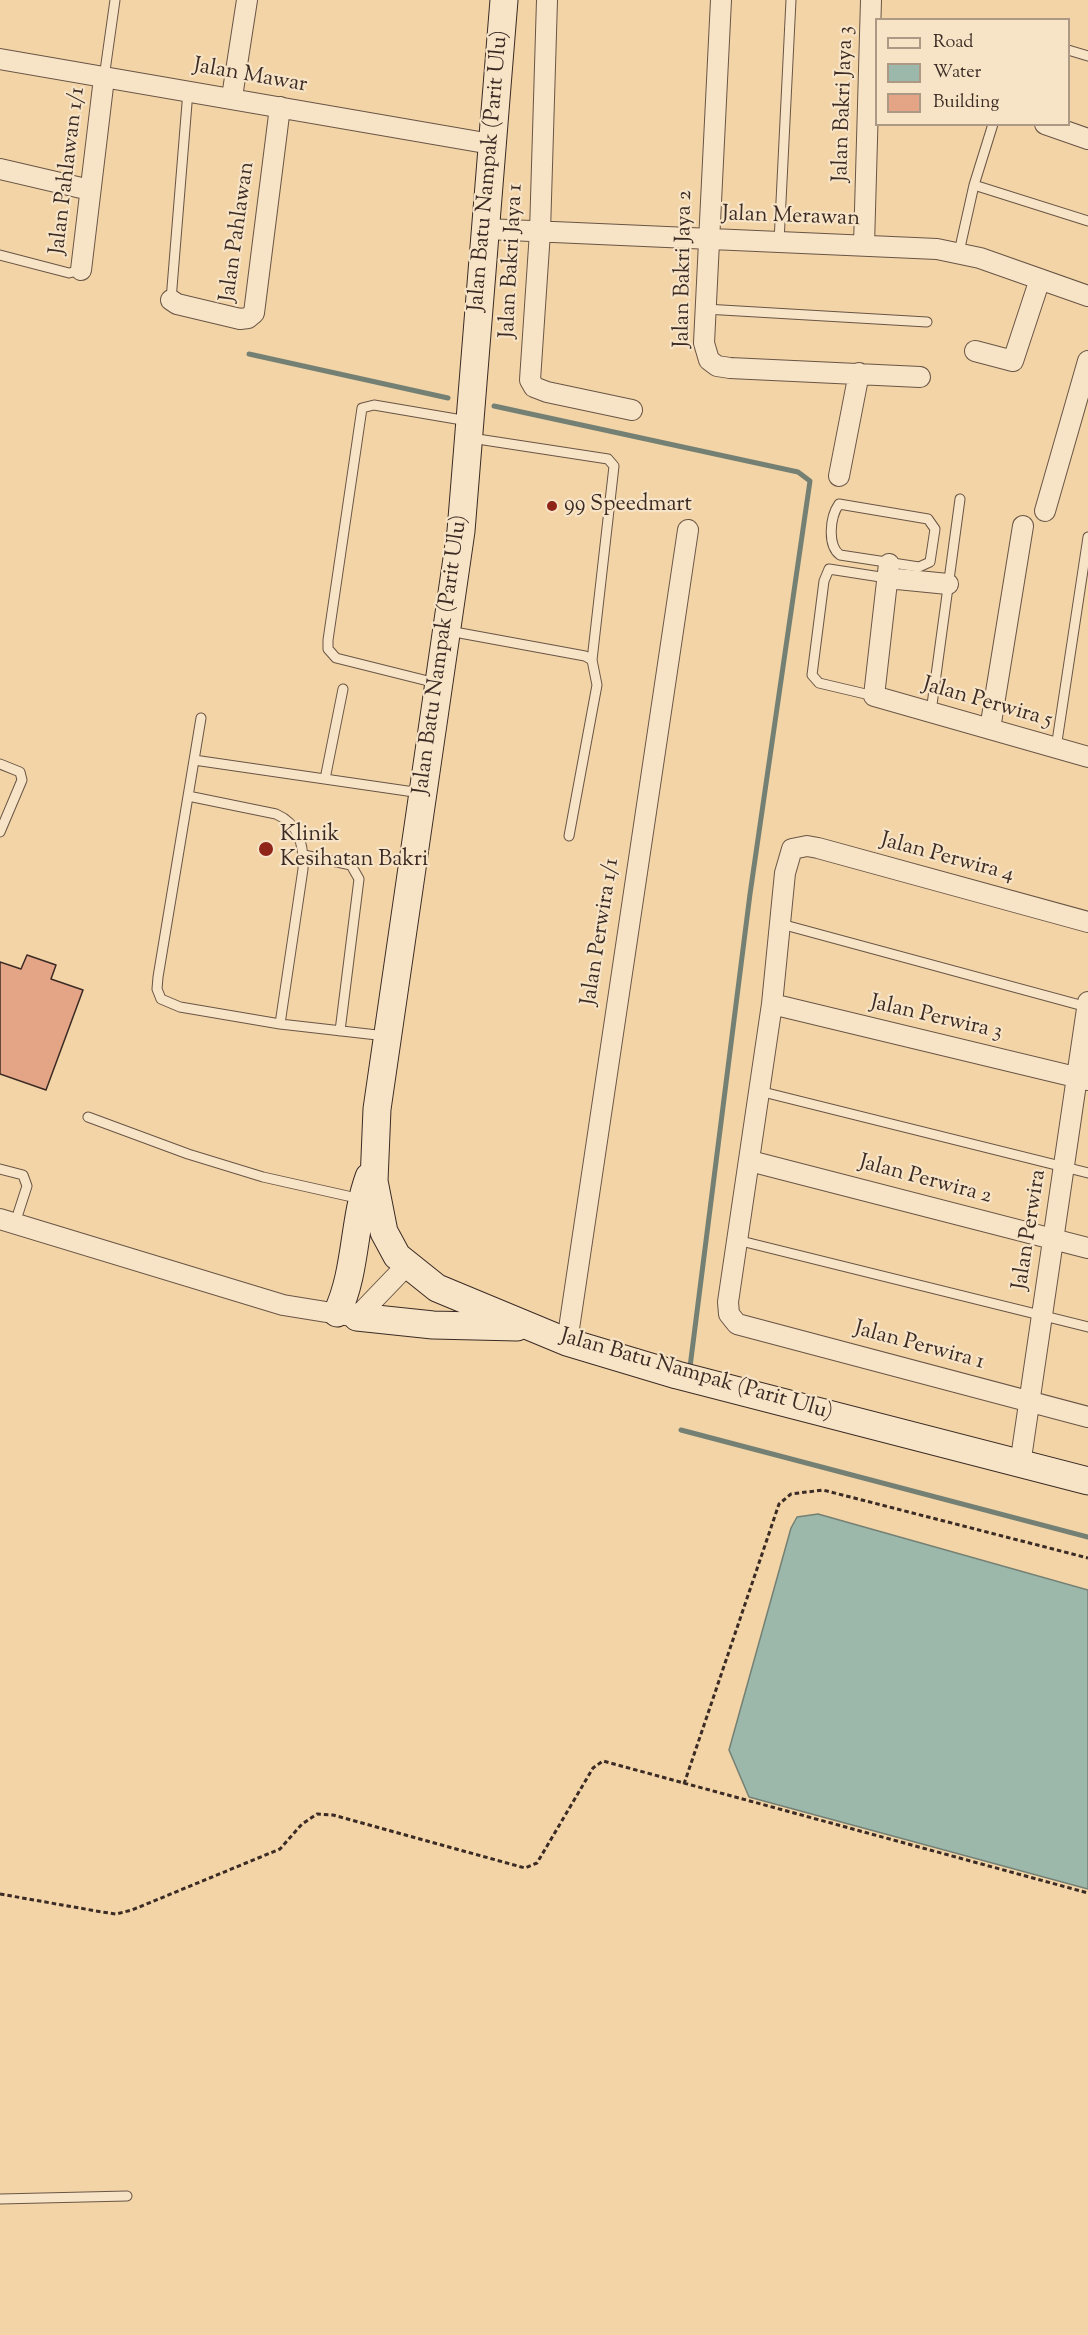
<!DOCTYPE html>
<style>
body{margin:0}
#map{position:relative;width:1088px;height:2335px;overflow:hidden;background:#f2d4a7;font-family:"Sorts Mill Goudy",serif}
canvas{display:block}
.legend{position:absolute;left:875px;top:18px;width:195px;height:108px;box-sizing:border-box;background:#f7e3c6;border:2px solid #ac9985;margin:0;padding:8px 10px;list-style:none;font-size:18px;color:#3b2b24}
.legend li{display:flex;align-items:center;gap:12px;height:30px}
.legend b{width:30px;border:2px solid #ac9985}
</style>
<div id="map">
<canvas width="1088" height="2335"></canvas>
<ul class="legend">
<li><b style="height:8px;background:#f7e3c6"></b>Road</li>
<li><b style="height:16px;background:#9bb8aa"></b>Water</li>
<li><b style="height:16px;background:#e4a486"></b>Building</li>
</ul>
</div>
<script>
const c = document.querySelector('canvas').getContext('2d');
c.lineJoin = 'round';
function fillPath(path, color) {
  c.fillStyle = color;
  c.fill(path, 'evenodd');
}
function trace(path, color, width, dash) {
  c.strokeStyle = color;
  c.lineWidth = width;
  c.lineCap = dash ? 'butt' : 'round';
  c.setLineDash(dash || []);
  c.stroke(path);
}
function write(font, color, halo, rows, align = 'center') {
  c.font = font + ' "Sorts Mill Goudy",serif';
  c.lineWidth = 4.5;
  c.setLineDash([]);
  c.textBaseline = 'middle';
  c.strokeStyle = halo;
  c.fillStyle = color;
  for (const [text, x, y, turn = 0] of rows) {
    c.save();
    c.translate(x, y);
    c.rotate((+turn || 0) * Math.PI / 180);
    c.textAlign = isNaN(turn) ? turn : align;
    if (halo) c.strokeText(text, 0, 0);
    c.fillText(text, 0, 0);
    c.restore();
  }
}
const water = new Path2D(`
 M818,1514L1088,1590V1889L749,1797L729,1750L791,1528L797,1517Z`);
fillPath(water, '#9bb8aa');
trace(water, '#758074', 1.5);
trace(new Path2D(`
 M249,354L448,398
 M494,406L798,472L810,481L750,894L690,1367
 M681,1430L1088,1537`), '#758074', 5);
const building = new Path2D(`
 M27,955L56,965L51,979L83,990L46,1090L0,1074V962L21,969Z`);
fillPath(building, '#e4a486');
trace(building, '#3b2b24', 1.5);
const lane = new Path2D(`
 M1068,50L1088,56
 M104,78L115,0
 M974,185L1088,221
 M779,242L791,0
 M959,252L974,185L993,124
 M0,255L69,273L81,270
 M171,300L188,91
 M705,309L927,322
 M471,438L608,459L614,466L592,660
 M839,504L928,519L935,529L930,562L919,567L840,555C827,545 830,517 839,504Z
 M449,631L585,656L592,660L597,685L569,836
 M436,683L336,658L328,649V640L362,408L374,405L468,421
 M874,696L819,683L812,675L824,581L829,569L887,578
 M931,712L960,499
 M201,718L158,977L157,989L161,999L180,1007L280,1024L386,1036
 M1056,748L1088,537
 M194,760L421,793
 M0,764L20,772L22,780L0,832
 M325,779L343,689
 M188,796L276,814C299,824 304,845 303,869L280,1024
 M304,855L351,865L359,879L340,1031
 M781,924L1087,1007
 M759,1091L1088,1173
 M88,1117L188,1154L263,1177L361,1199
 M0,1169L23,1175L27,1186L15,1223
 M737,1240L1088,1327
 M0,2199L127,2196`);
const street = new Path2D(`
 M547,0L540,232L530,380L534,387L547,392L632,410
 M721,0L704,343L709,360L717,366L730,368L920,377
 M0,59L491,144
 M232,97L247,0
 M1045,124L1088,139
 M0,169L90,190
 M486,229L937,249L980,258L1088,296
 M864,245L871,0
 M81,270L104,78
 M171,300L177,304L240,319L248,318L254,313L280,107
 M975,351L1013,361L1040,279
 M839,476L859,373
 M1045,511L1088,361
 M889,564L874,696L1088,757
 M887,578L948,584
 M990,729L1023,526
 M1088,922L818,848L807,846L792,849L785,873L772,1004L728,1302L729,1314L737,1324L1088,1417
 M772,1004L1088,1080
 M750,1161L1088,1248
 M0,1219L283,1305L357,1317L407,1265
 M567,1342L688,530
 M1020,1465L1088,1002`);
const secondary = new Path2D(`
 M504,0L461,531L377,1109L374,1181L384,1232L397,1256L437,1288L567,1342L677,1375L1088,1481
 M337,1313C357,1271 353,1221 369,1177
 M357,1317L433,1325L517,1327`);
trace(lane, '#695545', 11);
trace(street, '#695545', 22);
trace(secondary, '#3b2b24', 29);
trace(new Path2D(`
 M684,1784L779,1504L791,1494L823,1490L1088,1558
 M0,1894L102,1912L116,1914L132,1910L280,1849L302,1824L317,1814L333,1815L525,1868L537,1863L593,1768L603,1761L1088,1893`), '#3b2b24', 3, [4.5, 3]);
trace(lane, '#f7e3c6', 9);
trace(street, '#f7e3c6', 20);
trace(secondary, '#f7e3c6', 27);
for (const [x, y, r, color] of [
 [552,506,6,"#8f2418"],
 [266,849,8,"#8f2418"]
]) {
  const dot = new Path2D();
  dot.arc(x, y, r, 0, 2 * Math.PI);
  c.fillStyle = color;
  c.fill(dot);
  trace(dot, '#f7e3c6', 2);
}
write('22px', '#3b2b24', '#f7e3c6', [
 ["Jalan Mawar",250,77,10],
 ["Jalan Bakri Jaya 3",845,104,-88],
 ["Jalan Pahlawan 1/1",69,171,-83],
 ["Jalan Batu Nampak (Parit Ulu)",490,171,-85],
 ["Jalan Merawan",791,218,2],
 ["Jalan Pahlawan",239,232,-82],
 ["Jalan Bakri Jaya 1",513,261,-87],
 ["Jalan Bakri Jaya 2",685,269,-89],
 ["Jalan Batu Nampak (Parit Ulu)",442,655,-82],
 ["Jalan Perwira 5",987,704,16],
 ["Jalan Perwira 4",947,859,15],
 ["Jalan Perwira 1/1",602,932,-81],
 ["Jalan Perwira 3",936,1019,13],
 ["Jalan Perwira 2",925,1181,15],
 ["Jalan Perwira",1031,1230,-81],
 ["Jalan Perwira 1",919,1347,15],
 ["Jalan Batu Nampak (Parit Ulu)",696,1376,16]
]);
write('22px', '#3b2b24', '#f7e3c6', [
 ["99 Speedmart",564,506],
 ["Klinik",280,836],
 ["Kesihatan Bakri",280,861]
], 'left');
</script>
